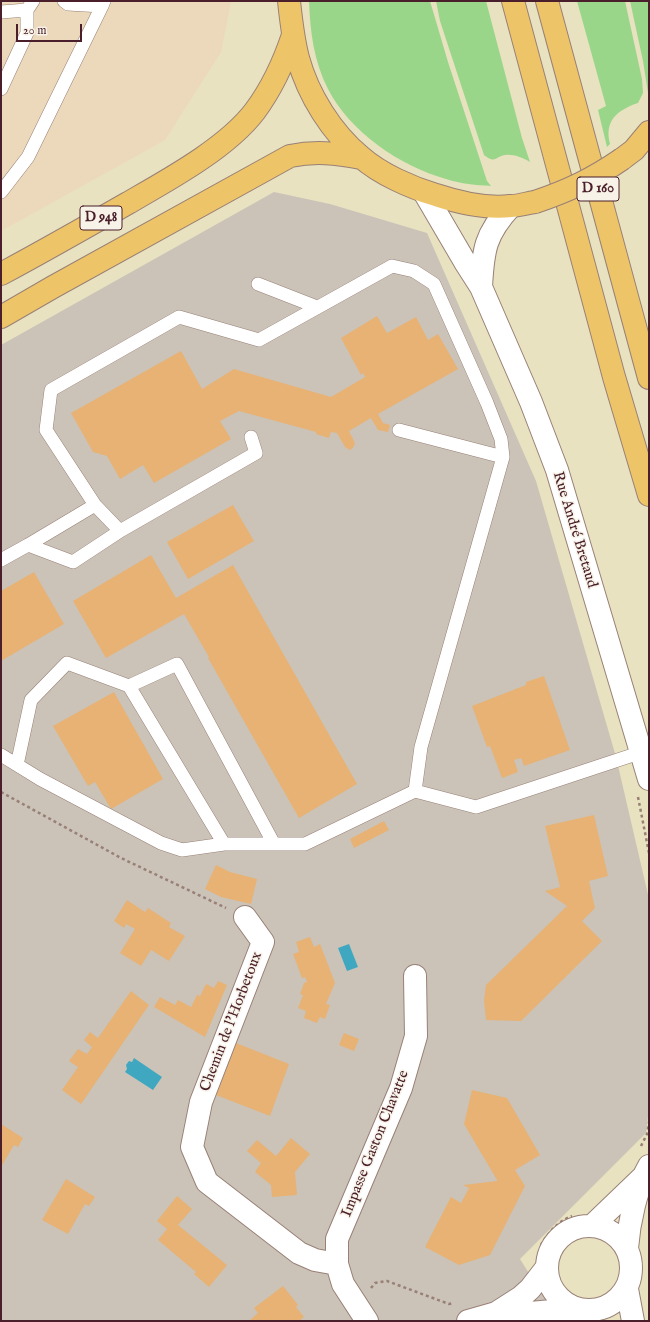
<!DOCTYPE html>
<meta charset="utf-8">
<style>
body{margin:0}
#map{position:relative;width:650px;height:1322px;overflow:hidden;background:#e8e2c0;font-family:"IM FELL English",serif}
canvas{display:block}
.frame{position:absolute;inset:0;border:2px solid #4a1f2b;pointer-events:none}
.scale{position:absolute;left:16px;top:24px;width:66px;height:18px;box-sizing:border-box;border:2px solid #4a1f2b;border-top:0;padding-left:5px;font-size:12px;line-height:14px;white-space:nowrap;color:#4a1f2b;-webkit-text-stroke:3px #f7f3e8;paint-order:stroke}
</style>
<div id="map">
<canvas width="650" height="1322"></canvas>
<div class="frame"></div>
<div class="scale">20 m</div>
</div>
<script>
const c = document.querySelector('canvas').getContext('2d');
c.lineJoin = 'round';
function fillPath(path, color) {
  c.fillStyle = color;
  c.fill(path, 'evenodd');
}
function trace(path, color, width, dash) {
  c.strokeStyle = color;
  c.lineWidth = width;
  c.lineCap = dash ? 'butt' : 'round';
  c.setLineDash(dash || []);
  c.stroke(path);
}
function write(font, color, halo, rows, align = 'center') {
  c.font = font + ' "IM FELL English",serif';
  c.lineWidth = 3;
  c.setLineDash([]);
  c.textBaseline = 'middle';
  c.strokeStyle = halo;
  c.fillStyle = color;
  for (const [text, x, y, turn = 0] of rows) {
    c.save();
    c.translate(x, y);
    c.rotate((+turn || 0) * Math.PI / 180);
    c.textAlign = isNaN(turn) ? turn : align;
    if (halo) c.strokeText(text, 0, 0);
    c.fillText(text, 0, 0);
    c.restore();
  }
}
fillPath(new Path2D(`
 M1,1H231L221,52L165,140L1,231Z`), '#ecd8ba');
fillPath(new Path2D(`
 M274,192L330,204L427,233L536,481L616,757L649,899V1108L646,1133L520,1259L559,1321H1V345Z`), '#cbc3b8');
fillPath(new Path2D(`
 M309,1H430L448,62L487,181L491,186C476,185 461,184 446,179C400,166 350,132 328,89C314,62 310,31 309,1Z
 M436,1H486L522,138L530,162C523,158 514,154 505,155C494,157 496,164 484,155L440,21Z
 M577,1H625L642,79L643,93L638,103C617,110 604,121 610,144L607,147L598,110L606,106Z
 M630,1H649V99L643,61Z`), '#9ad68a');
fillPath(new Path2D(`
 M349,944L358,967L347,971L338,948Z
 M134,1058L162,1077L153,1090L125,1072L127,1069L126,1065L129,1061L132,1062Z`), '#3fa8c0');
fillPath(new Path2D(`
 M377,316L387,333L416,317L428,340L438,334L458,369L378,414L383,423L390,425L388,432L378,430L371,418L349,431L355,443L353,448L350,450L345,447L337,433L331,432L329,438L316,434V432L239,411L220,421L231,439L154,483L143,465L120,479L107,456L93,452L71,413L181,351L202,389L234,369L331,397L365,377L363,373L361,375L341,338Z
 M233,505L254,541L188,579L167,542Z
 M151,555L176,598L233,565L357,784L299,818L208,658L209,657L184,614L106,658L73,601Z
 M34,572L64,624L1,661V591Z
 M544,676L570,750L524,766L521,758L514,760L518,772L502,778L490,746L487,747L472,706L526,685V682Z
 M114,692L163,779L111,809L95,782L88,786L53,726Z
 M594,815L608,876L589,881L595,908L582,921L602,941L521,1021L486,1020L484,1001L486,985L567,906L545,891L560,887L545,826Z
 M384,821L389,830L354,848L350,839Z
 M216,865L230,872L257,879L251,904L221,897L205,889Z
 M127,900L145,912L148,908L171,923L169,927L185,936L169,961L151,950L141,966L120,953L135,929L126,924L124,928L114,921Z
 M310,937L314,947L320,944L335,983L326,1004L330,1005L325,1019L320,1017L317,1023L304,1018L306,1011L298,1008L303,995L300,994L304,983L307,982L305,977L302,978L293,954L299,952L296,942Z
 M218,981L227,985L205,1037L154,1007L160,997L175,1005L178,1000L191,1007L197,995L200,996L206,984L214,988Z
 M131,991L149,1005L81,1104L62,1090L78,1067L69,1061L78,1049L87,1054L92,1047L84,1040L90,1032L98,1038Z
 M344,1033L359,1039L354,1051L339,1045Z
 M236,1043L289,1064L270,1116L216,1095Z
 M472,1090L507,1098L540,1155L515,1170L525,1186L490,1255L459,1265L425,1247L451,1197L461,1203L469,1188L463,1185L497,1181V1180L464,1124Z
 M1,1124L23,1138L18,1147L14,1145L1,1167Z
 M291,1138L310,1154L295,1172L297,1195L272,1197L271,1185L255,1172L261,1163L247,1151L257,1140L276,1156Z
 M66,1179L95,1197L89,1206L85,1204L68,1234L42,1220Z
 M177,1196L192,1209L178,1225L227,1265L209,1287L194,1274L196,1272L158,1240L167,1229L157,1221Z
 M283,1286L298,1305L296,1307L304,1317L299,1321H249L258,1313L254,1308Z`), '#e7b274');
const lane = new Path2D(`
 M64,1L68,4L102,6L104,1
 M1,12L27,10L33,1
 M1,89L27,33V10
 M1,192L28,157L102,6
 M258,284L317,307
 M399,430L503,457
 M95,505L46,430L51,390L179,317L259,340L392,266L414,271L434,284L487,403L501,439L503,457L421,747L415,791
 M28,545L73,562L120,531L256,453L251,437
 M1,560L28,545L95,505L120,531
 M129,686L177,664L274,844
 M1,755L40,779L161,843L182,850L224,844
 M17,765L31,700L67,663L129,686L224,844H305L415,791L476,807L642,752`);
const street = new Path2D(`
 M424,192L465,262L481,287L531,402L557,470L649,779
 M481,287C483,250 485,234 511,206
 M245,917L263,942L201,1102L192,1147L207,1182L299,1253L315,1260L337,1264L343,1284L367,1321
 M547 1268a42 42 0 1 1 84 0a42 42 0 1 1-84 0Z
 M592,1226L642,1178
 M627,1248C629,1223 636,1188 649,1166
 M337,1264V1239L401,1088L416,1036L415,976
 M627,1289L633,1321
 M496,1313L518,1314L576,1309
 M468,1321L496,1313L521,1297L530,1289L547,1267`);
const highway = new Path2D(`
 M289,1C291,20 293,39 298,58C308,95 332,133 361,157C380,174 412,188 436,195C460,203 486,209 511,206C519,206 527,203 535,202
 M513,1L614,377L649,495
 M547,1L649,378
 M622,159L634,150L649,132
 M1,274C44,251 86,227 128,203C168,180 227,148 255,111C272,88 284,62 293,35
 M1,317L53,287L290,156C315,151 336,153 361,158`);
trace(lane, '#998076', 14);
trace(street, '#998076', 24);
trace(highway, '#998076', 24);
trace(new Path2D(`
 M1,792L121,858L226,908
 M638,797L649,853
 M641,1146L647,1134L649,1122
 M541,1245C548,1233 558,1221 572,1216
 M371,1288L375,1283L387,1281L449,1304L453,1303`), '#998076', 2.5, [3, 3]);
trace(lane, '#fff', 13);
trace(street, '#fff', 22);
trace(highway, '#eec469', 22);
const highwayBridge = new Path2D(`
 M535,202C568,191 593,179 622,159`);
trace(highwayBridge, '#998076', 24, []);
trace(highwayBridge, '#eec469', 22);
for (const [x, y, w] of [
 [598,189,42],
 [101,218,42]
]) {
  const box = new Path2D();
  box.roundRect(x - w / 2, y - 12, w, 24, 3);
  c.fillStyle = '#f7f3e8';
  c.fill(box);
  trace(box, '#4a1f2b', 1);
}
write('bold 14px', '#4a1f2b', null, [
 ["D 160",598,189],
 ["D 948",101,218]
]);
write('15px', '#4a1f2b', '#f7f3e8', [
 ["Rue André Bretaud",574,530,73],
 ["Chemin de l’Horbetoux",232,1022,-69],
 ["Impasse Gaston Chavatte",376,1144,-68]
]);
</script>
